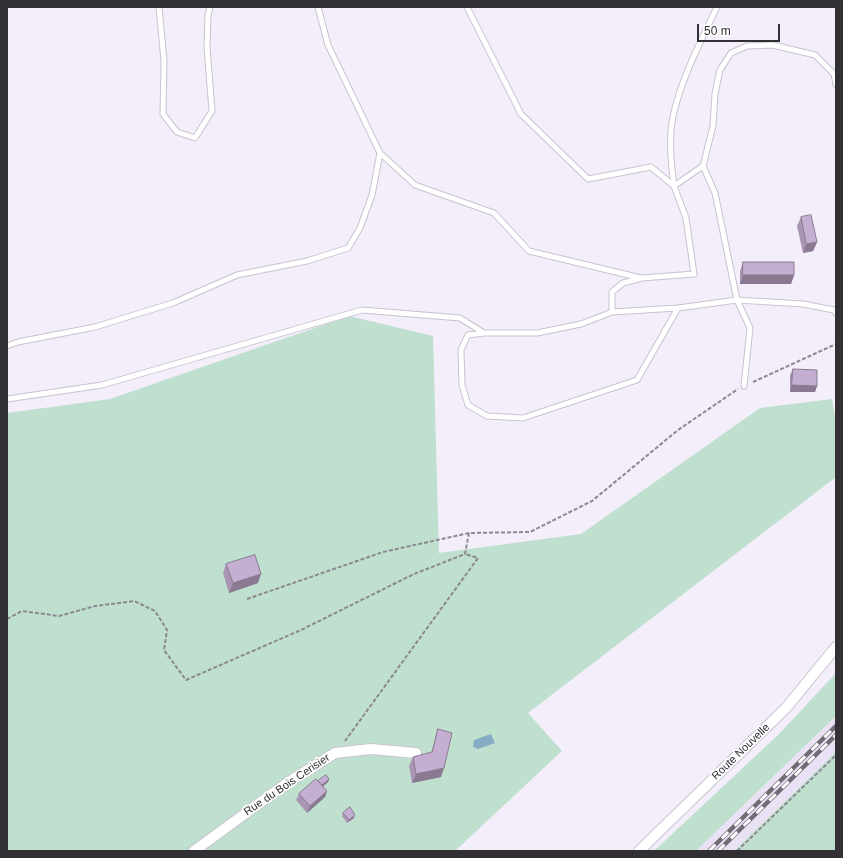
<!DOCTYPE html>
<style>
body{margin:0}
#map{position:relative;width:843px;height:858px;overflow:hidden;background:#f4eefb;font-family:Arial,sans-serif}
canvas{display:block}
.frame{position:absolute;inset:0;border:8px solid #323035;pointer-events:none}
.scale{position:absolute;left:697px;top:24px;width:83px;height:18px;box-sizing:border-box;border:2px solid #323035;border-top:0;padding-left:5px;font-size:12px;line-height:14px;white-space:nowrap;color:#323035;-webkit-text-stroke:3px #fefefe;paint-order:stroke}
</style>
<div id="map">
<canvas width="843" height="858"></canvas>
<div class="frame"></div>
<div class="scale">50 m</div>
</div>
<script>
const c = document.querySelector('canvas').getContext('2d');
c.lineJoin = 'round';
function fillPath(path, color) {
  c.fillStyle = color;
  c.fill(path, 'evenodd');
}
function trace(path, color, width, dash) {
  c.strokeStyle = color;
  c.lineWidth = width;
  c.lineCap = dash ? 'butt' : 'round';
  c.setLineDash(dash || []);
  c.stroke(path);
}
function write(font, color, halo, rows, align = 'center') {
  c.font = font + ' Arial,sans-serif';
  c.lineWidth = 3.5;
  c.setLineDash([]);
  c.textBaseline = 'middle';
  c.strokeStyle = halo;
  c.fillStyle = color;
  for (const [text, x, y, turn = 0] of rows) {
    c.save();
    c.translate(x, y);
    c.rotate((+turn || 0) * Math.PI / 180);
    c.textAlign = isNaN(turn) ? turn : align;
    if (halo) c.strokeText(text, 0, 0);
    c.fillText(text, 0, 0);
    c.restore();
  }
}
fillPath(new Path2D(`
 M836,716V752L734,851H696Z`), '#eae1f5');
fillPath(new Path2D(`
 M349,316L433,336L439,553L581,534L760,408L832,399L836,423V477L528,713L562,751L455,851H7V413L110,399Z
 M836,673V716L696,851H654L778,735Z
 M836,752V851H734Z`), '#bfe0cf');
fillPath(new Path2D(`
 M491,734L495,743L478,749L473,747L474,740Z`), '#86acc5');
const lane = new Path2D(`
 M159,7L164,61L163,114L177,132L195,138L212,111L207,47L208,15L210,7
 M467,7L521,114L588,179L651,167L674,186L686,218L694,274L642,278L623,283L612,292V312
 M717,7C701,41 683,75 674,112C668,136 671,162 674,186L703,166L713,126L715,94L720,70L731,53L747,46L773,45L815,55L834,74L836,84
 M380,153L415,185L494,213L529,251L641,278
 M703,166L715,193L737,300L750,328L744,386
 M678,308L637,380L523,418L487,416L468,405L462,385L461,350L468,335L484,333H537L581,324L612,312L678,308L737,300L803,304L834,310L836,313
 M7,346L18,342L95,327L173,303L237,275L307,261L348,248L360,228L372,195L380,153L328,45L318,7
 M7,399L102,385L362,310L460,318L484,333`);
const street = new Path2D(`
 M194,851L287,783L335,753L371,749L416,753
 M639,851L786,708L836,647`);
trace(lane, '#c8c3cf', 7);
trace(street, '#c8c3cf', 12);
trace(new Path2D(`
 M753,382L836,344
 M247,599L383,552L469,533L530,532L592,501L678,430L738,389
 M7,619L22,611L59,616L95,606L134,601L155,611L167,630L164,650L186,680L301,630L414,574L465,554L469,533
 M345,741L478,558L465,554
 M737,851L836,755`), '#8b8890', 2, [4, 2]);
trace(lane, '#fff', 5);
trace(street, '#fff', 10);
const rail = new Path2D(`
 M709,851L836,726
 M718,851L836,735`);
trace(rail, '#6f6c73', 4.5);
trace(rail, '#fefefe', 3, [9]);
fillPath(new Path2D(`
 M801,217L817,242L813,251L803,253L797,226Z
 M743,262L794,275L791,284H740V271Z
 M793,369L817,386L815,392H790V375Z
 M226,564L258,583L229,593L223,573Z
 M438,729L441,777L412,783L409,766L413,757L431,753Z
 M329,779L328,782L323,786L327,791L325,797L307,813L296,800L299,794L318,781Z
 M343,813L354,818L347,823L342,816Z`), '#a996b4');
fillPath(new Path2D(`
 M817,242L813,251L803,253L806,244Z
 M743,275H794L791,284H740Z
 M792,385L817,386L815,392H790Z
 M261,574L258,583L229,593L233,583Z
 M444,768L441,777L412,783L416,774Z
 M329,779L328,782L319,790L320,787Z
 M327,791L325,797L307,813L310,806Z
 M355,815L354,818L347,823L349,820Z`), '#897a92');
const building = new Path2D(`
 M811,215L817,242L806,244L801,217Z
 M743,262H794V275H743Z
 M793,369L817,370V386L792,385Z
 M255,555L261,574L233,583L226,564Z
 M438,729L452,733L444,768L416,774L413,757L432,752Z
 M326,775L329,779L322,785L318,781Z
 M316,779L327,791L310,806L299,794Z
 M350,807L355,815L349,820L343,813Z`);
fillPath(building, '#c4aed1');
trace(building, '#897a92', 1);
write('11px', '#323035', '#fefefe', [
 ["Route Nouvelle",741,752,-44],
 ["Rue du Bois Cerisier",287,785,-34]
]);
</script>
